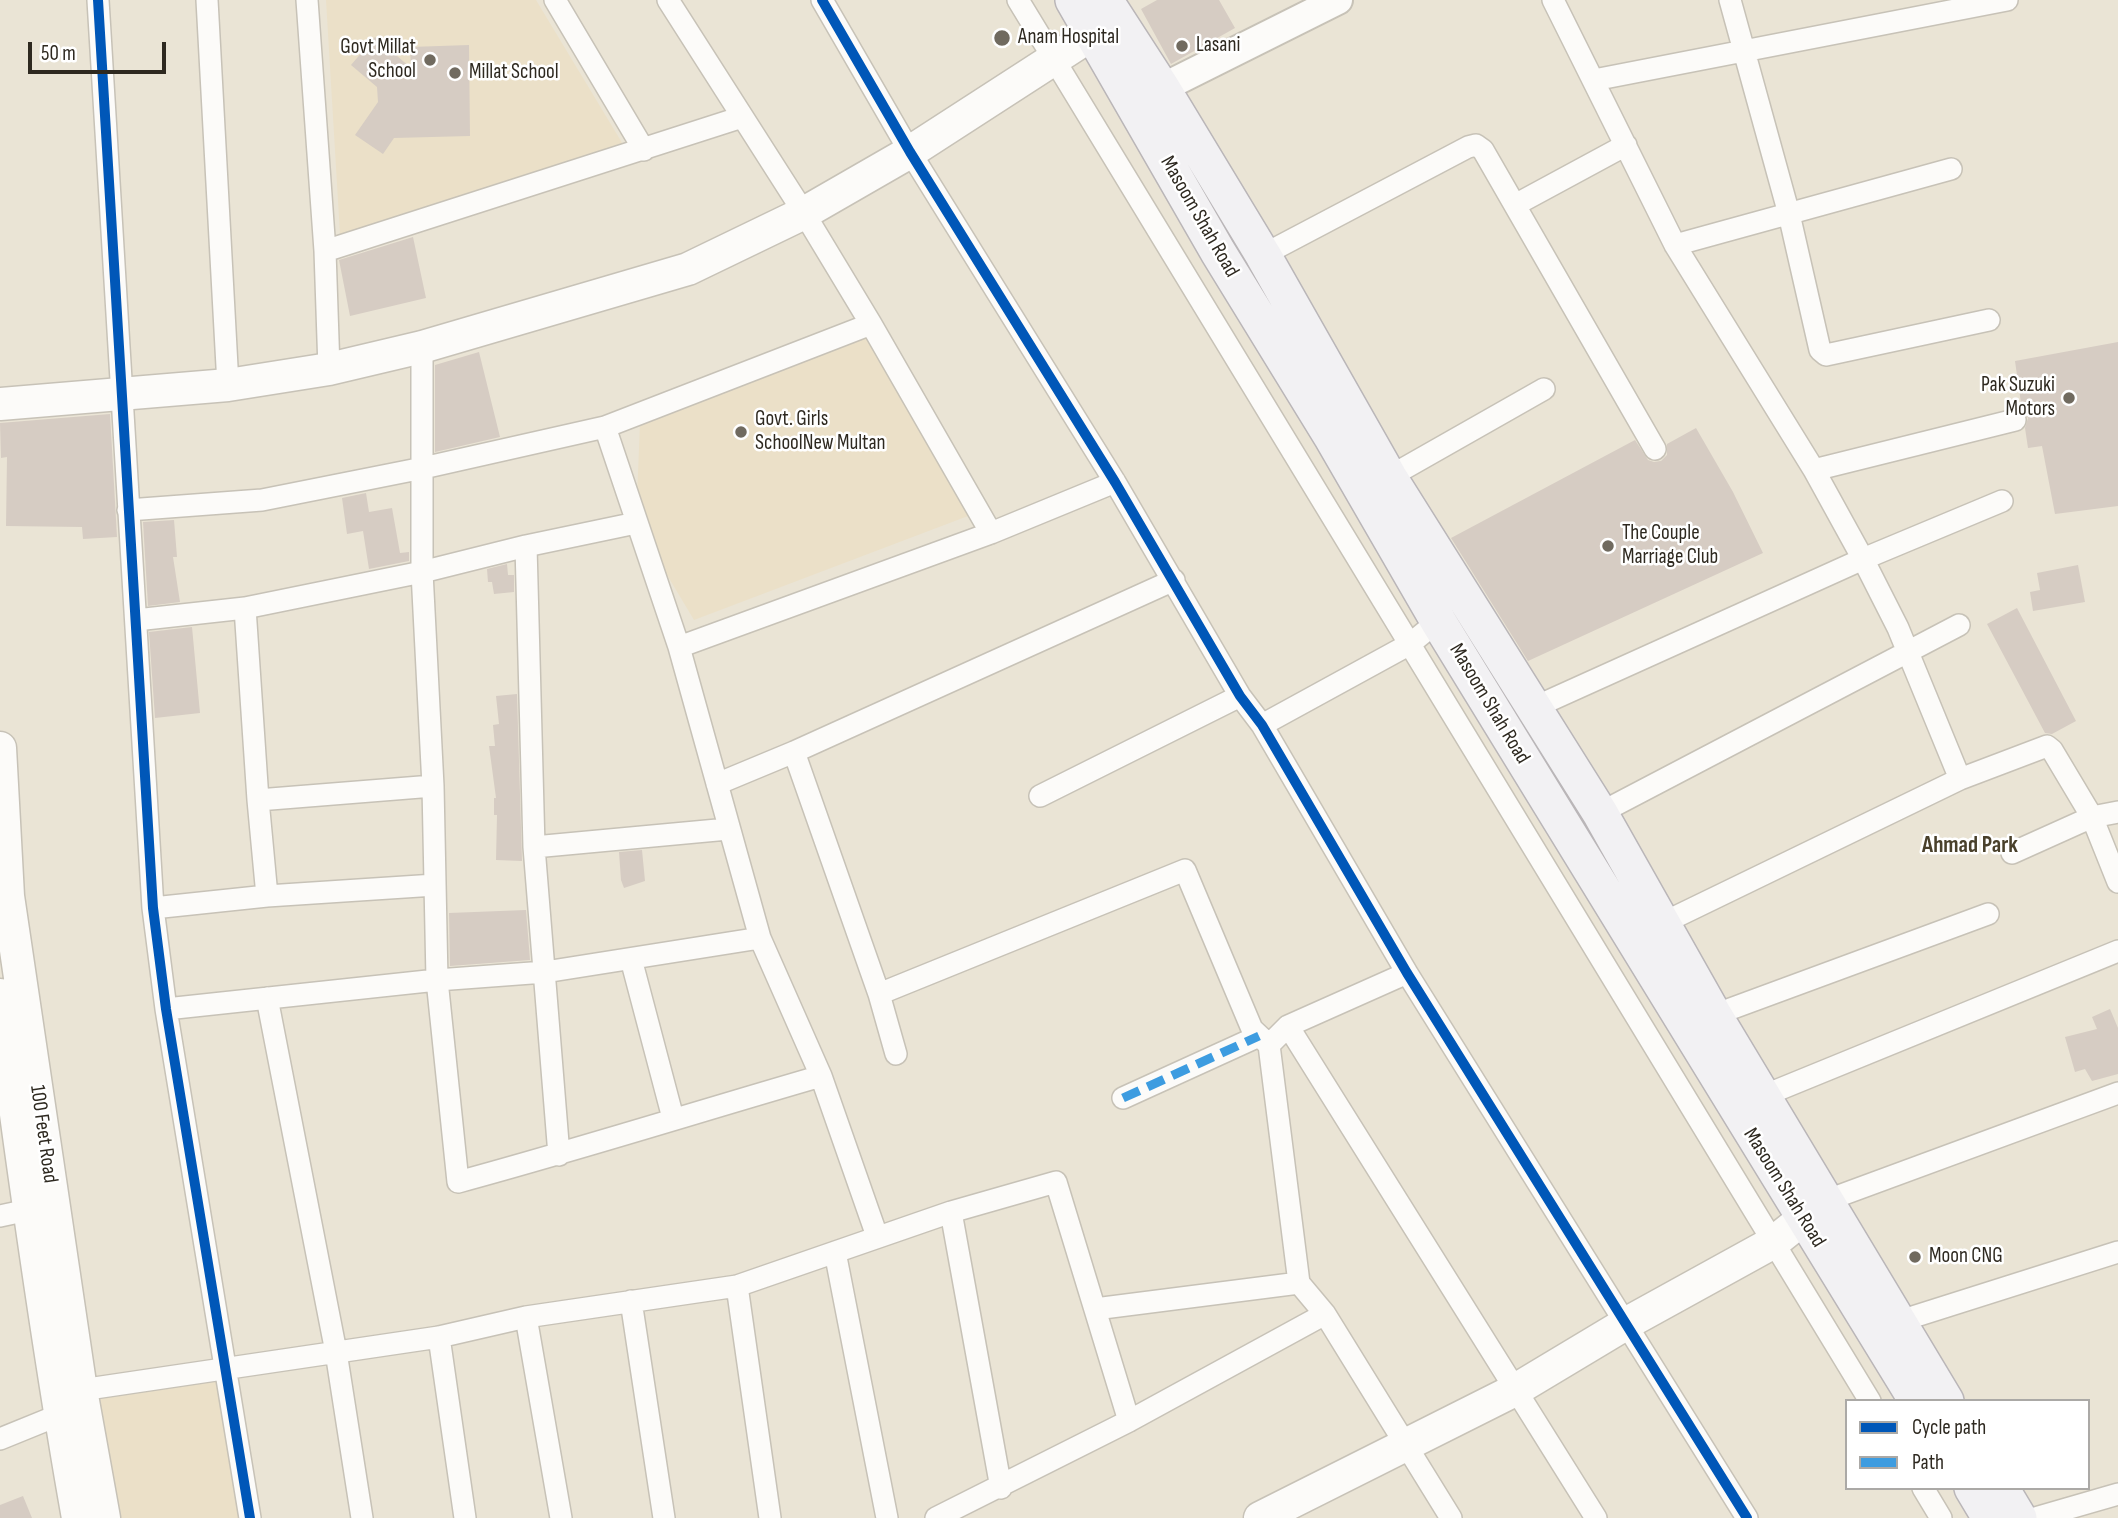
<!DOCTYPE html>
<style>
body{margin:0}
#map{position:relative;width:2118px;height:1518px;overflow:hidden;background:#eae4d5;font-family:"Sofia Sans Condensed",sans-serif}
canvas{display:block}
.legend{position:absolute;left:1845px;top:1399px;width:245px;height:91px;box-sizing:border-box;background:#fff;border:2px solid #aba9a6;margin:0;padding:9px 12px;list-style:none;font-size:21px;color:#2e2920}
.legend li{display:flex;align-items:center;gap:14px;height:35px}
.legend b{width:35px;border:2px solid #aba9a6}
.scale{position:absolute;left:28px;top:42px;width:138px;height:32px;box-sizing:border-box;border:4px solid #2e2920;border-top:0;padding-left:9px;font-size:21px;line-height:24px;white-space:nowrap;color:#2e2920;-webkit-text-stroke:5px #fff;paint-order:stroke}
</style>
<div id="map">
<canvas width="2118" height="1518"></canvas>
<ul class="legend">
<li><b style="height:9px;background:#0057b8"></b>Cycle path</li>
<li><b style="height:9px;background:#3d9ce0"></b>Path</li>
</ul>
<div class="scale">50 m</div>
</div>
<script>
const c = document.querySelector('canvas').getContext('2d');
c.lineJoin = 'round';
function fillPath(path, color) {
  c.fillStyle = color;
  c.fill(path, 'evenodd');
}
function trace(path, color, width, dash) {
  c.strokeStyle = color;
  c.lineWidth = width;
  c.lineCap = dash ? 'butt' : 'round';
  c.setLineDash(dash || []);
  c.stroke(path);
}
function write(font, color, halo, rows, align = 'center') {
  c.font = font + ' "Sofia Sans Condensed",sans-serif';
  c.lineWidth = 5;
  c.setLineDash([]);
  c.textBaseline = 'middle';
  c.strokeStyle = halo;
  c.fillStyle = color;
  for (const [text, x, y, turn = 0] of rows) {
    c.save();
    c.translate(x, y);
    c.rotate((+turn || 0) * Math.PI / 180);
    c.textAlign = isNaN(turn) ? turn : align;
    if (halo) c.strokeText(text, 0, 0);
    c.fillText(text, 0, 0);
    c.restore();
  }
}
fillPath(new Path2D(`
 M326,0H536L624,146L340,234Z
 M867,334L976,513L694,620L636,523L640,423Z
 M220,1380L246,1518H116L95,1399Z`), '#ebe0c8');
fillPath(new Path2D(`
 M1157,0H1219L1235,28L1171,64L1141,9Z
 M375,37L411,68L410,47L469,45L470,136L394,138L383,154L355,135L378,102L377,87L351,65Z
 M413,237L426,298L350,316L339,260Z
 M2118,342V506L2055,514L2042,446L2028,448L2025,428L2028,418L2022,410L2015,361Z
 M479,352L500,437L435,452V365Z
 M110,414L117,537L83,539L82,527L6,526L7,457L1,458L0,423Z
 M1696,428L1733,492L1763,553L1528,661L1451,538L1635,440L1648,460L1654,462L1661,461L1667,455V444Z
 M366,493L369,512L392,508L400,553L409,552V561L369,569L363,531L347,534L342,498Z
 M174,520L177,557H173L180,602L148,606L143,522Z
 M507,564L508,575H514V592L494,594L492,582H488L487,569Z
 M2078,565L2085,602L2033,611L2030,592L2040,590L2037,573Z
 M2017,608L2076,721L2052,734L2045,733L1987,624Z
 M192,627L200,713L155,718L149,632Z
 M517,694L522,861L496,860L497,815H494V798H496L489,746H495L493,725L499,724L496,696Z
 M642,850L645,881L624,888L621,880L619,852Z
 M526,910L530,960L450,966L449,913Z
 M2110,1009L2118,1028V1074L2092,1081L2085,1069L2075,1072L2065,1037L2097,1029L2092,1017Z
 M23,1496L32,1518H0V1505Z`), '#d6ccc3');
const minor = new Path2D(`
 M98,0L153,908L166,1009L250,1518
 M207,0L228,385
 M307,0L325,251L329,369
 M555,0L644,150
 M668,0L804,213L871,324L991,533
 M822,0L910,152L1115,482L1240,696L1262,725L1407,973L1747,1518
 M1018,0L1870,1401
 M1553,0L1675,245L1814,470L1863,559L1898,628L1960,779
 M1730,0L1789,214L1820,350L1826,355L1989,320
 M1594,80L2007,0
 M1515,205L1626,145
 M1675,245L1951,169
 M325,251L742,117
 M1263,255L1468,147L1476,145L1483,150L1655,449
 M422,347V572L433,786L437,980L458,1182C580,1149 700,1111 821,1076L877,1236
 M605,427L679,647L760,938L821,1076
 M1814,470L2015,420
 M1389,477L1544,389
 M128,510L262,500L423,468L605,427L871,324
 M526,546L534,847L559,1155
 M136,620L245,608
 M679,647L991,533L1115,482
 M1533,708L1863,559L2002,501
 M1262,725L1410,644L1438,621
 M794,752L879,994L896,1054
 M717,784L794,752L1174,580
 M433,786L258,800L245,608L422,572L526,546L636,523
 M1040,796L1240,696
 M258,800L267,896
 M1600,813L1959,625
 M534,847L728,829
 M2012,853L2092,817L2118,812
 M153,908L267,896L435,885
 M1663,923L1960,779L2047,746L2052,750L2092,817L2118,882
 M631,959L673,1118
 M1407,973L1288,1026L1269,1045L1299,1283L1325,1314L1451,1518
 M879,994L1185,870L1252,1029L1269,1045
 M267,998L336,1352L362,1518
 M166,1009L437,980L545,972L760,938
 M1714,1015L1988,914
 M1288,1026L1596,1518
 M1763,1096L2118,951
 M1123,1098L1259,1036
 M1825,1201L2118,1093
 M951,1212L1001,1488
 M0,1216L28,1210
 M835,1252L887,1518
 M737,1286L770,1518
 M631,1301L664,1518
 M1095,1309L1299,1283
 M526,1317L561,1518
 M1897,1322L2118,1252
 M439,1337L465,1518
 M81,1390L439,1337L526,1317L737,1286L951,1212L1056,1182L1129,1421
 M0,1439L59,1415
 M1923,1488L1941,1518
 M936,1518L1129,1421L1325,1314
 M2035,1518L2118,1494`);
const tertiary = new Path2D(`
 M1162,88L1338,0`);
const secondary = new Path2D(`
 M0,404L228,385L329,369L422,347L688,269L804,213L910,152L1094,33
 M0,748L8,896L81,1390L104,1518
 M0,995C23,1170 47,1344 78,1518
 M1260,1518L1517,1389L1627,1323L1774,1242L1824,1202`);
const primary = new Path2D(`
 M1073,0L1218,252L1331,436L1438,621L1917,1401
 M1105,0L1162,88L1263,255L1389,477L1600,813L1714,1015L1946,1401
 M1972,1488L1990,1518
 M2001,1488L2019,1518`);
trace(minor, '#c7c2b7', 24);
trace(tertiary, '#c7c2b7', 32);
trace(secondary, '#c7c2b7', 35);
trace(primary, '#bab6b8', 38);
trace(minor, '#fcfbf9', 21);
trace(tertiary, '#fcfbf9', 28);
trace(secondary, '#fcfbf9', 32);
trace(primary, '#f2f1f3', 35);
trace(new Path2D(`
 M1123,1098L1259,1036`), '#3d9ce0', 9, [18, 9]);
trace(new Path2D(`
 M98,0L153,908L166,1009L250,1518
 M822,0L910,152L1115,482L1240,696L1262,725L1407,973L1747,1518`), '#0057b8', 10);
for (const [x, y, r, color] of [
 [1002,38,9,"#706a5f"],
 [1182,46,7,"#706a5f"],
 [430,60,7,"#706a5f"],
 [455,73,7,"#706a5f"],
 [2069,398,7,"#706a5f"],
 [741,432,7,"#706a5f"],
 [1608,546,7,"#706a5f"],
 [1915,1257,7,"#706a5f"]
]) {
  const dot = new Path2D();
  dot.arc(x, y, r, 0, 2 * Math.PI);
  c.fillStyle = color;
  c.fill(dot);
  trace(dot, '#fff', 2.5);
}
write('21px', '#2e2920', '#fff', [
 ["Anam Hospital",1018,38],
 ["Lasani",1196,46],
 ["Govt Millat",416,48,"right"],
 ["School",416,72,"right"],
 ["Millat School",469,73],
 ["Pak Suzuki",2055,386,"right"],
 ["Motors",2055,410,"right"],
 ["Govt. Girls",755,420],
 ["SchoolNew Multan",755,444],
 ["The Couple",1622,534],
 ["Marriage Club",1622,558],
 ["Moon CNG",1929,1257]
], 'left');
write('21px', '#2e2920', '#fff', [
 ["Masoom Shah Road",1199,217,60],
 ["Masoom Shah Road",1489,704,59],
 ["100 Feet Road",43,1134,82],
 ["Masoom Shah Road",1784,1188,58]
]);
write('bold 23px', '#49402b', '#fff', [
 ["Ahmad Park",1970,846]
]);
</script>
